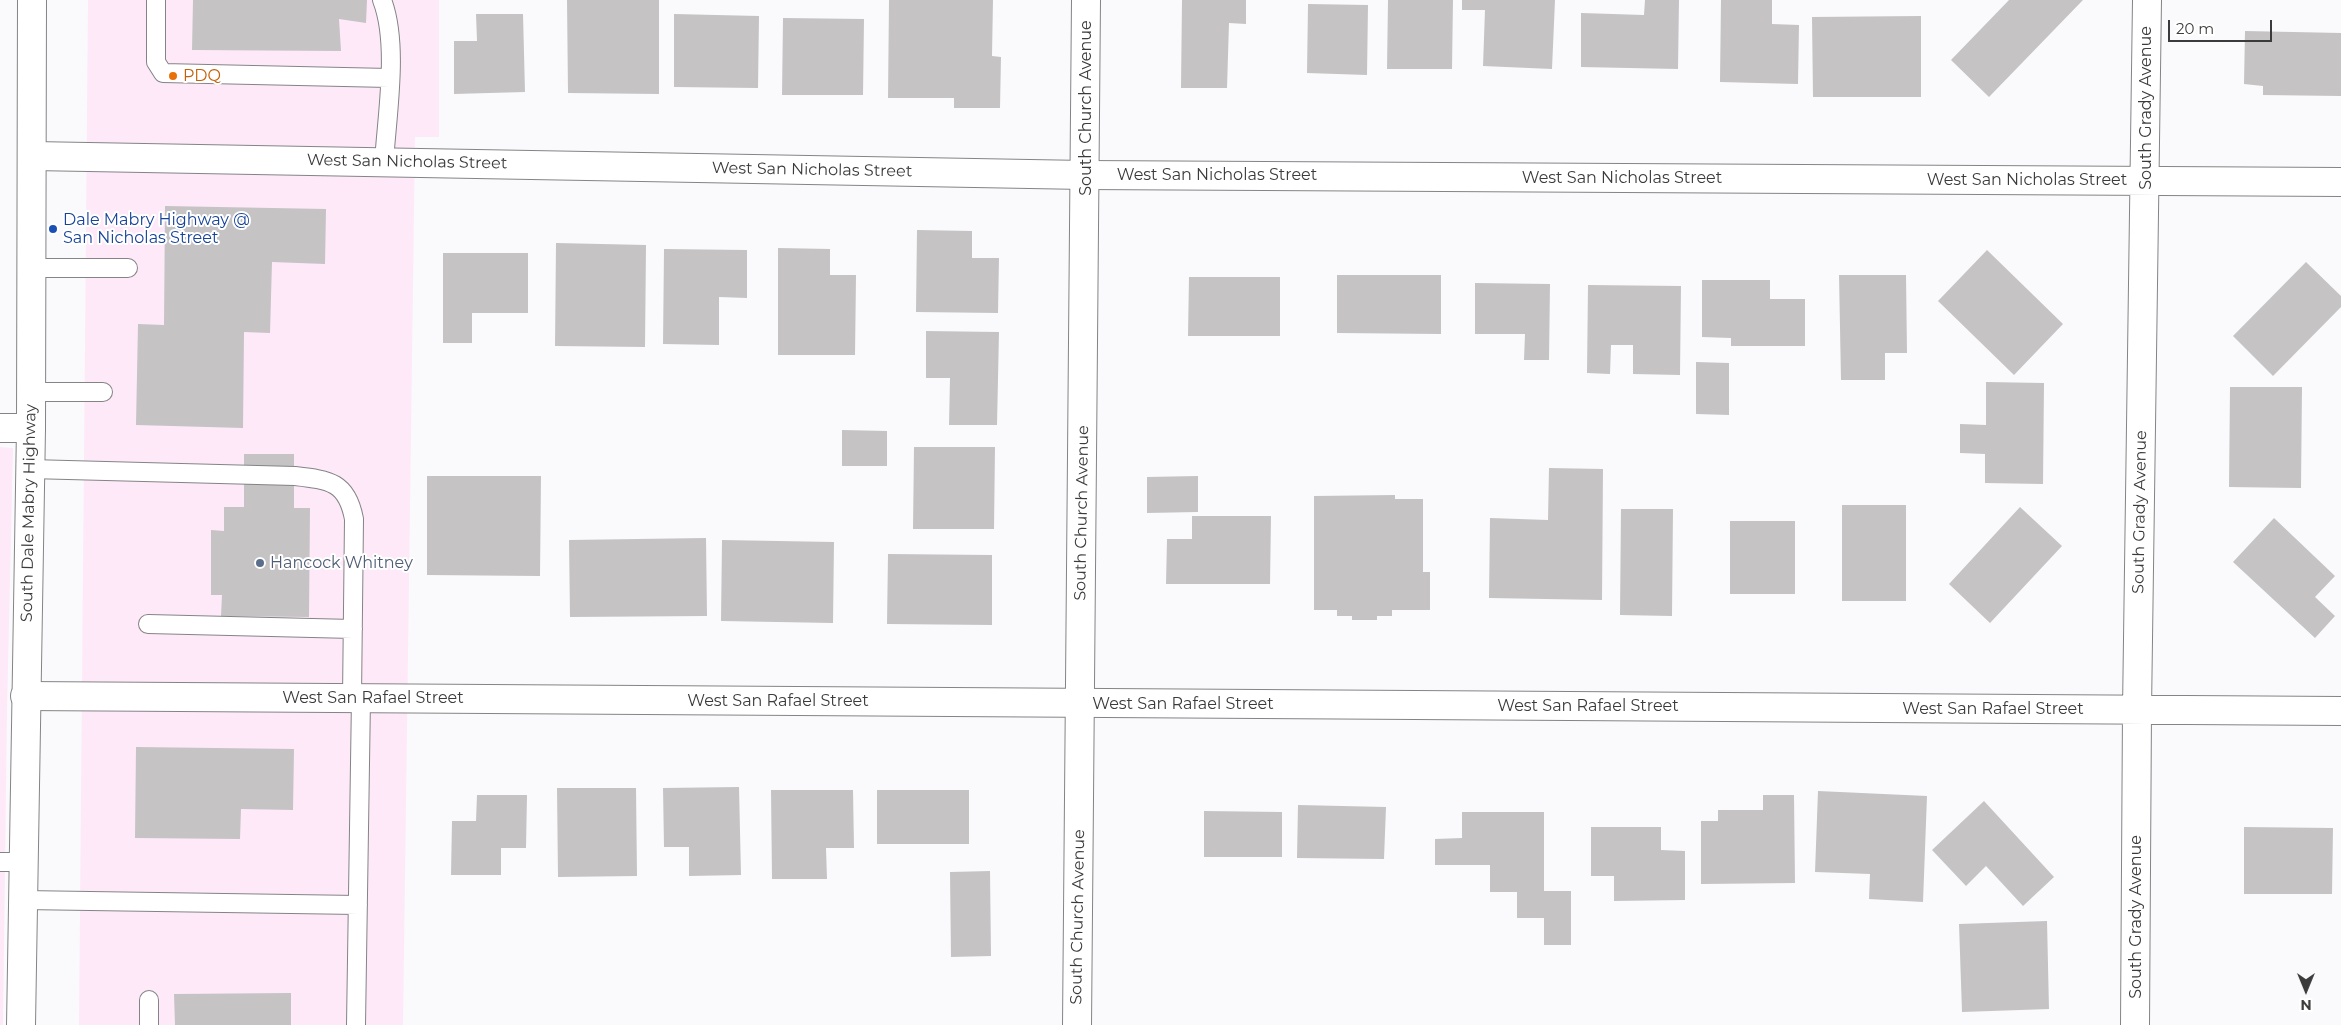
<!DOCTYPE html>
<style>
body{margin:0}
#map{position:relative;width:2341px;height:1025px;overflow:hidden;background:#fafafc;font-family:Montserrat,sans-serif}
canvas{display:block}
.north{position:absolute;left:2281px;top:965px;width:50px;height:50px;-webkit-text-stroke:4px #fff;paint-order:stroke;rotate:180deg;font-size:14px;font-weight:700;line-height:20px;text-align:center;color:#3b3b3c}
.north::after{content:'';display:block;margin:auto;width:18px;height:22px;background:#3b3b3c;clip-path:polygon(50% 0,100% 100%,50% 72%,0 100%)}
.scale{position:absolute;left:2168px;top:20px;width:104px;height:22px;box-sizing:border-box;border:2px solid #3b3b3c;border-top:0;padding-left:6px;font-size:15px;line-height:18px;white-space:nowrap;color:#3b3b3c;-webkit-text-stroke:4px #fff;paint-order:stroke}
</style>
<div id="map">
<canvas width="2341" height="1025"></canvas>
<div class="north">N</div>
<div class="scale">20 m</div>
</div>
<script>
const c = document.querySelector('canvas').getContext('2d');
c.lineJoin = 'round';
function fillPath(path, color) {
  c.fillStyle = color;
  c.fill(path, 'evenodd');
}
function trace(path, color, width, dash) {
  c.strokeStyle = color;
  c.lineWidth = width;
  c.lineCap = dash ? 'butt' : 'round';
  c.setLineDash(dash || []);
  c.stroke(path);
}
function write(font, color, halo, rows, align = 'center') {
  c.font = font + ' Montserrat,sans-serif';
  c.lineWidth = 4;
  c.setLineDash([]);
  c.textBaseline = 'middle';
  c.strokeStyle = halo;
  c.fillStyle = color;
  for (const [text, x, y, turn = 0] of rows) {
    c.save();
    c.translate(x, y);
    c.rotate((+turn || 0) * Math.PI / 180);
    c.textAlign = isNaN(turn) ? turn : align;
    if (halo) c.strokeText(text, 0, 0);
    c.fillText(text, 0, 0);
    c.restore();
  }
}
fillPath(new Path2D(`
 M88,0H439V137H415L403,1025H79Z
 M0,447L13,448L7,710L3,1025H0Z`), '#fee9f9');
fillPath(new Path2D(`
 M193,0H367L366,23L339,19L341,51L192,50Z
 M567,0H659V94L568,93Z
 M889,0H993L992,56L1001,57L1000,108H954V98H888Z
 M1182,0H1246V24L1229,23L1227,88H1181Z
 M1388,0H1453L1452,69H1387Z
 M1462,0H1555L1552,69L1483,66L1485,10H1462Z
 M1645,0H1679L1678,69L1581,67V13L1644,15Z
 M1721,0H1772V24L1799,25L1798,84L1720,82Z
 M2009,0H2083L1989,97L1951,60Z
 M1308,4L1368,5L1367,75L1307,73Z
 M476,14H523L525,92L454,94V41H477Z
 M674,14L759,16L758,88L674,87Z
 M1921,16V97H1813L1812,17Z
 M783,18L864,19L863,95H782Z
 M2245,31L2341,33V96L2263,95V86L2244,84Z
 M165,206L326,209L325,264L272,262L270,333L244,332L243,428L136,425L138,324L164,325Z
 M917,230L972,231V258H999L998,313L916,312Z
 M556,243L646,245L645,347L555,346Z
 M778,248L830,249V275H856L855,355H778Z
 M664,249L747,250V298L719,297V345L663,344Z
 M1987,250L2063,324L2014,375L1938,301Z
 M443,253H528V313H472V343H443Z
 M2306,262L2341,296V307L2273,376L2233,336Z
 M1337,275H1441V334L1337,333Z
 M1839,275H1906L1907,353H1885V380H1841Z
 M1189,277H1280V336H1188Z
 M1702,280H1770V299H1805V346H1731V338L1702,337Z
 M1475,283L1550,284L1549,360H1524L1525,334H1475Z
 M1588,285L1681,286L1680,375L1633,374V345H1611L1610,374L1587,373Z
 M926,331L999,332L997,425H949L950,378H926Z
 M1696,362L1729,363V415L1696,414Z
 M1986,382L2044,383L2043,484L1985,483V454L1960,453V424L1986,425Z
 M2230,387H2302L2301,488L2229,487Z
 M842,430L887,431V466H842Z
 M914,447H995L994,529H913Z
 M244,454H294V508H310L309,617L221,616L222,595H211V530L224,531V507H244Z
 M1549,468L1603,469L1602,600L1489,598L1490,518L1548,520Z
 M427,476H541L540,576L427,575Z
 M1198,476V512L1147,513V477Z
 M1395,495V499H1423V572H1430V610H1392V616H1377V620H1352V616H1337V610H1314V496Z
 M1842,505H1906V601H1842Z
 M2020,507L2062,546L1990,623L1949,584Z
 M1621,509H1673L1672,616L1620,615Z
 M1192,516H1271L1270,584H1166L1167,539H1192Z
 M2274,518L2335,576L2315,597L2335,616L2315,638L2233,562Z
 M1730,521H1795V594H1730Z
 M706,538L707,616L570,617L569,540Z
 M722,540L834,542L833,623L721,621Z
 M888,554L992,555V625L887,624Z
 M136,747L294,749L293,810L241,809L240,839L135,838Z
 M739,787L741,875L689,876V847H664L663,788Z
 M557,788H636L637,876L558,877Z
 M771,790H853L854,848H826L827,879H772Z
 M877,790H969V844H877Z
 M1818,791L1927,796L1923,902L1869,899L1870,874L1815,872Z
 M477,795H527L526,848H501V875H451L452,821H476Z
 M1763,795H1794L1795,883L1701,884V821H1718V810H1763Z
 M1984,801L2054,877L2023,906L1986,866L1966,886L1932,850Z
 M1298,805L1386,807L1384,859L1297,858Z
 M1204,811L1282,812V857H1204Z
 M1462,812H1544V891H1571V945H1544V918H1517V892H1490V865H1435V839L1462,838Z
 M1591,827H1661V850L1685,851V900L1614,901V876H1591Z
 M2244,827L2333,828L2332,894H2244Z
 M990,871L991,956L951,957L950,872Z
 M2047,921L2049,1009L1962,1012L1959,924Z
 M291,993V1025H175L174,994Z`), '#c5c3c4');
const service = new Path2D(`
 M156,0V62L163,73L389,78
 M382,0C399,44 387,114 384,162
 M32,268H128
 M31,392H103
 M30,469L295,476C330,480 347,482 354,519L352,698
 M148,624L353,629
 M0,862H23
 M23,900L358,905
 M149,1000V1025
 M356,1025L361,698`);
const minor = new Path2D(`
 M33,156L1085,175L2341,182
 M0,428H31
 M25,696L2341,711
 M2135,1025L2137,710L2147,0`);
const tertiary = new Path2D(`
 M1077,1025L1086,0`);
const primary = new Path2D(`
 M21,1025L31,428L32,0`);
trace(service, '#848486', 20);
trace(minor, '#848486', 30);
trace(tertiary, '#848486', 30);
trace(primary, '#848486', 30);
trace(service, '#fff', 18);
trace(minor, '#fff', 28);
trace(tertiary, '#fff', 28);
trace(primary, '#fff', 28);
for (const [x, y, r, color] of [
 [173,76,5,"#e8710a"],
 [53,229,5,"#1a4fb4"],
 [260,563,5,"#5c6f8a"]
]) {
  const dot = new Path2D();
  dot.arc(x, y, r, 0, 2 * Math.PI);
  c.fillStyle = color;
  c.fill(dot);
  trace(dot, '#fff', 2);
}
write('16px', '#c56008', '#fff', [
 ["PDQ",183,76]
], 'left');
write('16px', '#3b3b3c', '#fff', [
 ["South Church Avenue",1086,108,-90],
 ["South Grady Avenue",2146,108,-90],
 ["West San Nicholas Street",407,162,1],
 ["West San Nicholas Street",812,170,1],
 ["West San Nicholas Street",1217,175],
 ["West San Nicholas Street",1622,178],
 ["West San Nicholas Street",2027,180],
 ["South Grady Avenue",2140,512,-89],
 ["South Dale Mabry Highway",29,513,-89],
 ["South Church Avenue",1082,513,-89],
 ["West San Rafael Street",373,698],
 ["West San Rafael Street",778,701],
 ["West San Rafael Street",1183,704],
 ["West San Rafael Street",1588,706],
 ["West San Rafael Street",1993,709],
 ["South Church Avenue",1078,917,-89],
 ["South Grady Avenue",2136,917,-90]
]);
write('16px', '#164399', '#fff', [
 ["Dale Mabry Highway @",63,220],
 ["San Nicholas Street",63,238]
], 'left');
write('16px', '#4e5e75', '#fff', [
 ["Hancock Whitney",270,563]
], 'left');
</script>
